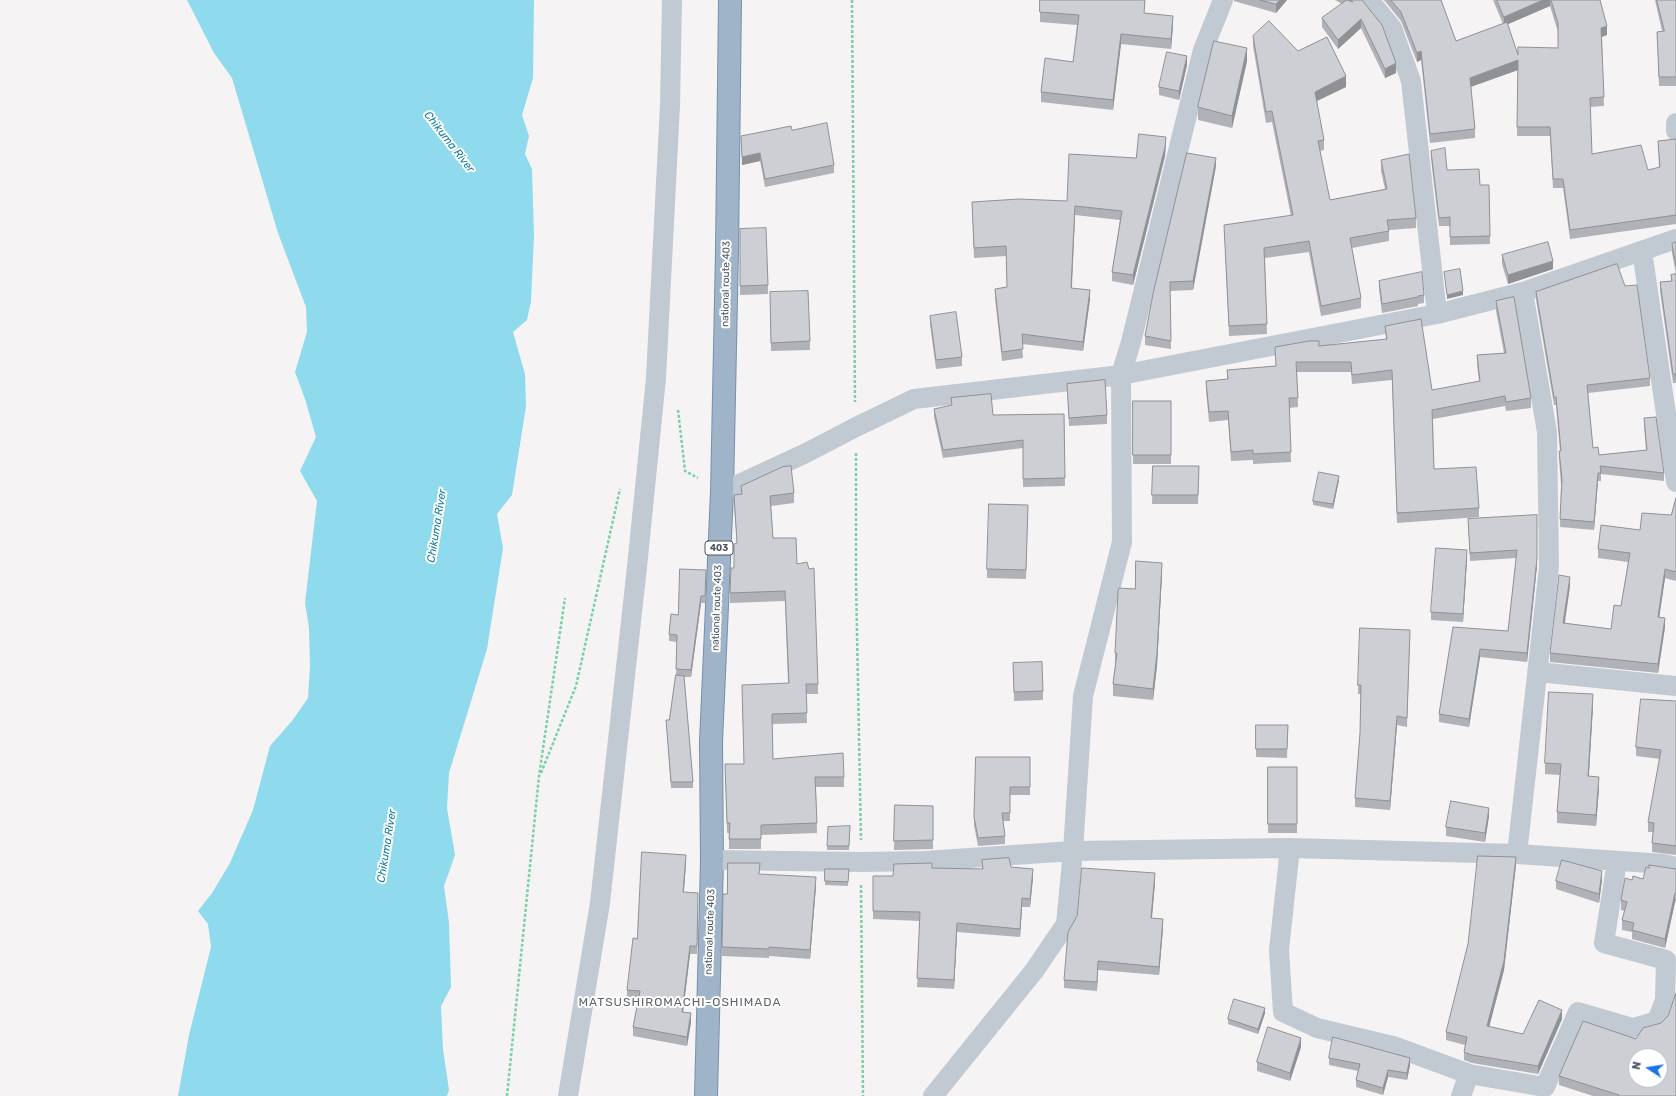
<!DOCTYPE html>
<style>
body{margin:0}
#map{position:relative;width:1676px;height:1096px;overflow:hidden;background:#f5f3f3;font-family:Rubik,sans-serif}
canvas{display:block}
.north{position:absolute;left:1628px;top:1048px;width:40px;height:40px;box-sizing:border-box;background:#fff;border:1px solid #b7bbc0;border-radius:50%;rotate:282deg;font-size:11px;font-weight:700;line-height:16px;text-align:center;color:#4a5661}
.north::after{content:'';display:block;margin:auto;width:14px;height:18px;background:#1a73e8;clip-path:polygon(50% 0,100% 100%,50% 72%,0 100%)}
</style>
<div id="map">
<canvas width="1676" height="1096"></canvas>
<div class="north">N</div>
</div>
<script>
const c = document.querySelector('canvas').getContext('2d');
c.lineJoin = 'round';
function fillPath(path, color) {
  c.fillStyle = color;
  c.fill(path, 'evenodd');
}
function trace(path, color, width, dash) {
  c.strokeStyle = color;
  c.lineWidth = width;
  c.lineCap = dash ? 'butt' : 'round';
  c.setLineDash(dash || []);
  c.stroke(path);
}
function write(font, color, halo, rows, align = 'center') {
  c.font = font + ' Rubik,sans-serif';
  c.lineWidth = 4;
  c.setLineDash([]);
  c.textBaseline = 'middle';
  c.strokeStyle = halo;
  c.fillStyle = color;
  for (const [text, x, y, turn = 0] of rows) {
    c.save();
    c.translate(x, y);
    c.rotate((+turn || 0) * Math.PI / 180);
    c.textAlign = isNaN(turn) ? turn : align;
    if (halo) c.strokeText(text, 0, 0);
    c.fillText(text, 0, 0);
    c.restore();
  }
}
fillPath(new Path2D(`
 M187,0H534L533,78L522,115L529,136L525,154L532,169L534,235L531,301L527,320L513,332L525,374L526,406L512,495L497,514L503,548L487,649L449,773L447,808L455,855L444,886L449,923L451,987L441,1006L443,1049L449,1090L447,1096H178L189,1035L211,947L208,924L198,911L212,893L230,863L253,810L270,746L292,721L308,698L310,666L309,628L305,603L317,501L300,471L316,437L305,399L295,372L307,332L306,307L278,233L232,78L214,53Z`), '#90daee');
const trunk = new Path2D(`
 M706,1096L712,860L711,742L722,492L727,251L730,0`);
trace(trunk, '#7690ad', 24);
trace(new Path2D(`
 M852,0L855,402
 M678,410L685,471L698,478
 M856,453V581L861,840
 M541,773L576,686L620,489
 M861,885L863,1096
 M507,1096L539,776L565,598`), '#7ad0a6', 2.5, [3, 2]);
trace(new Path2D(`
 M1369,0L1392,28L1411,81L1437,314
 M1676,123V131
 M1642,251L1676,482
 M722,492L806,453L856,427L914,399L1121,375L1437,314L1523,292L1676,239
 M1538,672L1676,686
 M1290,848L1279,950L1283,1012L1317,1028L1393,1046L1469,1074L1461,1096
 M1517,854L1549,567L1547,432L1523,292
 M712,860L861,862L925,861L1073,851L1290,848L1517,854L1664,864L1676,867
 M1469,1074L1545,1087L1578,1012L1633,1028L1657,1021L1665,1000L1666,960L1604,943L1617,861
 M568,1096L600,903L637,567L656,378L670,105L672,0
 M933,1096L1034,971L1066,924L1073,851L1083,696L1122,542L1121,375L1131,342L1203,50L1223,0`), '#c1cad2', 20);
trace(trunk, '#9fb4c9', 22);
fillPath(new Path2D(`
 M1040,0H1145L1144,13L1173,26L1171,49L1121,44L1113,110L1041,102V92L1073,62L1077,25L1040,22Z
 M1234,0H1287L1276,13L1234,1Z
 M1335,0H1362L1396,73L1385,78L1361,28L1338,49L1322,27V18L1342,4Z
 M1384,0H1441L1456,41L1503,24L1493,0H1600L1607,35L1602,37L1604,106L1590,107L1592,154L1648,170L1659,168L1658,141L1676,139V224L1570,239L1563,188H1553L1550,136H1517L1518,70L1471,87L1475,129V138L1430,143L1421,60L1417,62L1401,21ZM1550,6L1558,32V48L1518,55L1507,24Z
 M1655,0H1676V86H1659L1657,32L1662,31Z
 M1253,36L1298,51L1346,87L1316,101L1324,140V150L1320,151L1330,200L1385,189L1381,171V160L1416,218V228L1389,230V241L1352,248L1361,298V308L1321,316L1309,252L1265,258L1267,334L1229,336L1224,225L1291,216L1272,122L1266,123L1253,46Z
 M1247,61L1232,128L1198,120V107Z
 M1187,65L1179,100L1159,95V87Z
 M741,136L834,165V173L765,187L760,161L742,165Z
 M1166,146L1165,156L1133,285L1112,281V272L1120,220L1075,215L1072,288L1090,299L1083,351L1022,344L1023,358L1002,361L995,298V289L1007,287L1006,256L974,258L972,202L1067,201L1136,158Z
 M1431,151L1447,170L1480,185H1489L1490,244L1450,245V226H1439L1431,159Z
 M1216,166L1193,290L1170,291L1171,349L1145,345V336Z
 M740,229L768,285V294L740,295Z
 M1676,242V387V383H1673L1660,291V282L1671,281V275L1676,274L1672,253V244Z
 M1502,255L1553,269L1508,284L1502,264Z
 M1379,281L1424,295V303L1418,304V306L1382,313L1379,289Z
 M1536,292L1650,378V386L1588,393L1593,448L1599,455L1646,450L1644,426V418L1664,473V481L1601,474V481H1598L1594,530L1560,527L1561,485L1559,459V451H1560L1556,405H1554L1536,300Z
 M770,301L810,341V350L771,351Z
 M1496,301L1531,398V408L1506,411L1505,406L1433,419L1434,469L1479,508V517L1397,523L1392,380L1352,384L1351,372H1297L1298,407L1289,408L1291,462L1253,464V460L1231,461L1228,420L1209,422L1206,390V381L1227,379V370L1275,366L1319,346L1386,339L1385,326L1432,390L1479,381L1477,365V355L1504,353L1496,311Z
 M930,316L962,357V366L936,369L930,324Z
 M1067,384L1107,415V424L1069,426Z
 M951,398L993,415L1064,414L1065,486L1023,487V448L943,458L934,417V409L951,406Z
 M1133,401H1171V464H1133Z
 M1153,466H1199L1198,504H1152Z
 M1339,480L1333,509L1313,505V501Z
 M741,486L794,493V503L771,506L773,538L797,564L818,684V694H806L807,723L772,724L773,759L844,777V787H816L817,833L761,835V849H729V833H727L725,764H744L742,694L788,683L785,601L730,603V593L734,568L737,543L734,505V495L741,494Z
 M1676,498V581L1665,578L1659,617L1665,627L1658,673L1550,662V653L1570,586L1565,623L1611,629L1621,606L1628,562L1598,558V549L1640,530L1671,515Z
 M1028,505L1026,579L987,578V569Z
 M1537,515V566L1527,662L1480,657L1469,727L1439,722V714L1453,627L1508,631L1516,558L1470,561L1468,519Z
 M1467,559L1463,622L1431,620V612Z
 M1162,574L1157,666L1153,700L1113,696V684L1115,665V653L1135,589Z
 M706,577L705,603H701L691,677H684L693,782V788H671L666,720H669L676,676L677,642L669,641V634L678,615Z
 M1410,639L1407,727L1397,725L1390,810L1355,807V798L1360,733L1361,694H1358V685Z
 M1013,663L1043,691V700L1014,701Z
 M1676,701V855L1652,852V843L1653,832H1648V822L1660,759L1636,756V747Z
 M1593,706L1589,776L1599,788L1596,826L1557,823V812L1560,775L1545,774V763Z
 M1256,725H1288L1287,758L1256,757Z
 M976,757H1030V795H1010V821H1003L1005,836V844L978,846L974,825Z
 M1268,767H1297V833H1268Z
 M895,805L933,806V849L894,850Z
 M1489,816L1485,842L1446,836V827Z
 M850,826L849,850H827V846Z
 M982,860L1011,867L1033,878L1030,907H1022L1020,937L957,932L954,989L917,987L920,921L873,919V876H893L932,868L982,869Z
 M686,863L684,892L698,893L697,954H690L683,1012L691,1022L687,1046L633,1036V1027L638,1000L627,999V990L637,939Z
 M1516,865L1504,970L1489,1027L1523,1034L1562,1019L1538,1074L1472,1063L1464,1060V1052L1465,1045L1446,1040V1032Z
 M1649,868L1676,869V902H1675L1665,948L1632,939V932L1622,930V920L1625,911L1621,910V900L1632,880L1643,879Z
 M825,869H849L848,886L825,885Z
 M760,874L816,886L810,959L769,956V958L722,956L723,894H727Z
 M1602,880L1599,903L1556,889V881Z
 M1155,882L1152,918L1163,928L1159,975L1098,970L1097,991L1064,988V980Z
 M1265,1013L1258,1034L1228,1024V1019Z
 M1668,1016L1676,1096H1593L1559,1085V1076L1636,1039L1661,1023Z
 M1301,1047L1290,1081L1257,1071V1062Z
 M1329,1058L1410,1065L1407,1080L1388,1077L1383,1095L1356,1087V1080L1358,1071L1329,1065Z`), '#b0b2b7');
fillPath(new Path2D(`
 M1280,0H1287L1276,13V4Z
 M1543,0H1550V6L1504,26V17Z
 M1173,16V26L1171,49V39Z
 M1361,19V28L1338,49V40Z
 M1607,26V35L1601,37V28Z
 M1121,34V44L1113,110V100Z
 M1247,48V61L1232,128V116Z
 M1421,51V60L1417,62V53Z
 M1187,56V65L1179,100V91Z
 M1518,60V70L1470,87V78Z
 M1396,63V73L1385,78V69Z
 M1346,76V87L1315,102V92Z
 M1166,137L1165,156L1133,285V275Z
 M760,153V161L742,165V157Z
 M1216,158V166L1193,290V281Z
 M1075,206V215L1071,297V288Z
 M1553,261V269L1508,284V275Z
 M1090,290V299L1083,351V342Z
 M1463,291V295L1447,299V295Z
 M1598,473V481L1594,530V522Z
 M1339,476V480L1333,509V504Z
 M1467,550V559L1463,622V614Z
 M1537,558V566L1527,662V653Z
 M1162,563V574L1157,666L1153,700V689Z
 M1665,569V578L1658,626V617Z
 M1570,577V586L1563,632V623Z
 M701,596V603L691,677V670Z
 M1665,618V627L1658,673V664Z
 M1480,649V657L1469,727V719Z
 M1593,694V706L1588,787V776Z
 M1397,716V725L1390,810V801Z
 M1599,777V788L1596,826V815Z
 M1489,808V816L1485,842V833Z
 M686,855V863L683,901V892Z
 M1516,857V865L1504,970L1487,1035V1026Z
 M1033,869V878L1030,907V899Z
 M1602,871V880L1599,903V894Z
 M1155,873V882L1151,927V918Z
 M816,877V886L810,959V950Z
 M1675,893V902L1665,948V939Z
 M1022,898V907L1020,937V929Z
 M1163,919V928L1159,975V967Z
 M957,923V932L954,989V980Z
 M690,946V954L682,1021V1012Z
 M1098,961V970L1097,991V982Z
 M1265,1008V1013L1258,1034V1029Z
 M1562,1010V1019L1538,1074V1066Z
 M691,1013V1022L687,1046V1037Z
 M1301,1038V1047L1290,1081V1073Z
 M1410,1058V1065L1407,1080V1073Z
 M1388,1070V1077L1383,1095V1088Z`), '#909195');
const building = new Path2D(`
 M1040,0H1145L1144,13L1173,16L1171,39L1121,34L1113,100L1041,92L1045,58L1073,62L1079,15L1040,12Z
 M1260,0H1280L1276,4Z
 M1347,0L1353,2L1350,0H1362L1382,25L1396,63L1385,69L1361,19L1338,40L1322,18Z
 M1391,0H1441L1456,41L1507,22L1518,55V47L1558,48V23L1551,0H1600L1607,26L1601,28L1604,97L1590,98L1592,154L1641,145L1648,170L1660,167L1658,141L1676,139V215L1570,230L1563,179H1553L1550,127H1517L1518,60L1470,78L1475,129L1430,134L1421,51L1417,53L1401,12Z
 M1497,0H1543L1504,17Z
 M1657,0H1676V77H1659L1657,32L1664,31Z
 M1269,21L1298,51L1327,37L1346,76L1315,92L1324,140L1318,141L1330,200L1387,189L1381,160L1409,154L1416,218L1387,220L1389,231L1350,238L1361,298L1321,306L1309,241L1264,248L1267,324L1229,326L1224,225L1293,215L1272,111L1266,112L1253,36Z
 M1214,41L1247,48L1232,116L1198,107Z
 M1167,52L1187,56L1179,91L1159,87Z
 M827,123L834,165L765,179L760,153L742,157L741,136L791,126L792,130Z
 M1139,134L1166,137L1165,147L1133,275L1112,272L1122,211L1075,206L1071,288L1090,290L1083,342L1022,334L1023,349L1002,352L995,289L1007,287L1006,246L974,248L972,202L1019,199L1067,201L1069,154L1136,158Z
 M1445,148L1447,170L1479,169L1480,185H1489L1490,236L1450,237V217L1439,218L1431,151Z
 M1187,153L1216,158L1193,281L1170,282L1171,341L1145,336L1153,294Z
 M766,228L768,285L740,286V229Z
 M1548,242L1553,261L1508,275L1502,255Z
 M1676,242V266L1672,244Z
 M1617,264L1625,286L1637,285L1650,378L1587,385L1593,448L1598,447L1599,455L1647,450L1644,418L1656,417L1664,473L1600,466L1601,473H1598L1594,522L1560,519L1562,479L1559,451H1561L1556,397H1554L1536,292Z
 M1460,269L1463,291L1447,295L1444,272Z
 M1422,272L1424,295L1418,296V297L1382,304L1379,281Z
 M1676,274V378V374H1673L1660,282L1672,281L1671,275Z
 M808,291L810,341L771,343L770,292Z
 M1514,297L1531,398L1506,402L1505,396L1432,410L1434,469L1476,467L1479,508L1397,513L1392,370L1352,375L1351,362H1296L1298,398H1289L1291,452L1253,454V450L1231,452L1228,411L1209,412L1206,381L1228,379L1227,370L1276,366L1275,347L1309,341H1319V346L1387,339L1385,326L1421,319L1432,390L1480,381L1477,355L1506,353L1496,301Z
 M956,312L962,357L936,360L930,316Z
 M1105,380L1107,415L1069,418L1067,384Z
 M991,394L993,415L1064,414L1065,478L1023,479V440L943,450L934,409L952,405L951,398Z
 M1133,401H1171V455H1133Z
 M791,466L794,493L770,496L773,538H796L797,564L807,562L809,569L814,568L818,684H806L807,713L772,714L773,759L843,753L844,777H815L817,823L761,825V839H729L730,823H727L725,764H744L742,685L789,683L785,591L730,593L731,568H734V544L737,543L734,495L742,494L741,486L782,467Z
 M1153,466H1199L1198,495H1152Z
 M1319,472L1339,476L1333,504L1313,501Z
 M1676,498V572L1665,569L1658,617L1665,618L1658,664L1550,653L1559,575L1570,577L1563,623L1611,629L1614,605L1621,606L1630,553L1598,549L1601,525L1640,530L1642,513L1671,515Z
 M989,504L1028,505L1026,570L987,569Z
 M1537,515V558L1527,653L1480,649L1469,719L1439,714L1453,627L1508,631L1517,550L1470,553L1468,519Z
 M1436,548L1467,550L1463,614L1431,612Z
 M1136,561L1162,563L1157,654L1153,689L1113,684L1117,653H1115L1118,591L1119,588L1135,589Z
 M680,569L706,570L705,596H701L691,670L676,669L677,635L669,634L671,614L678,615Z
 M1360,628L1410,630L1407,718L1397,716L1390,801L1355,798L1360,733L1361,685H1358Z
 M1042,662L1043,691L1014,692L1013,663Z
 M676,675L684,676L693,782H671L666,720H669Z
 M1549,692L1593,694L1588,776L1599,777L1596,815L1557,812L1561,764L1545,763Z
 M1641,699L1676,701V846L1652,843L1654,823L1648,822L1661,750L1636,747Z
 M1256,725H1288L1287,749H1256Z
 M976,757H1030V787H1010V813H1002L1005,836L978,838L974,817Z
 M1268,767H1297V824H1268Z
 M1451,801L1489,808L1485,833L1446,827Z
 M895,805L933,806V840L894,841Z
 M850,826L849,846H827L828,827Z
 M642,852L686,855L683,892L698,893L697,946H690L682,1012L691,1013L687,1037L633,1027L640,991L627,990L633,938L637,939Z
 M1478,856L1516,857L1504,961L1487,1026L1523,1034L1539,1000L1562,1010L1538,1066L1472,1055L1464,1052L1467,1037L1446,1032L1468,944Z
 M1009,858L1011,867L1033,869L1030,899L1022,898L1020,929L957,923L954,980L917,978L920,912L873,911V876H893L894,864L932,863V868L983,869L982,860Z
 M1562,860L1602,871L1599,894L1556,881Z
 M728,863H760L759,874L816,877L810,950L769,947V949L722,947L723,894H727Z
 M1649,865L1676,869V893H1675L1665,939L1632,930L1634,923L1622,920L1627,902L1621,900L1625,878L1632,880L1633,876L1643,879L1646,867L1649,868Z
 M1082,868L1155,873L1151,918L1163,919L1159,967L1098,961L1097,982L1064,980L1068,932L1077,916Z
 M825,869H849L848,882L825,881Z
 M1676,993V1096H1618L1619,1095L1559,1076L1583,1021L1636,1039L1643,1028L1661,1023L1668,1016ZM1636,1056H1660V1080H1636Z
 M1234,999L1265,1008L1258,1029L1228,1019Z
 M1268,1027L1301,1038L1290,1073L1257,1062Z
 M1333,1037L1410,1058L1407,1073L1388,1070L1383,1088L1356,1080L1360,1064L1329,1058Z`);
fillPath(building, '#cdcfd5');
trace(building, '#909195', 1);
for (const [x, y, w] of [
 [719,548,28]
]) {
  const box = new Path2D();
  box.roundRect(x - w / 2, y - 7, w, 14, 3);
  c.fillStyle = '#fff';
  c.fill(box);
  trace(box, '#4a5661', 1);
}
write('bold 9px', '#4a5661', null, [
 ["403",719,548]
]);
write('10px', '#4a5661', '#fff', [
 ["national route 403",726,284,-89],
 ["national route 403",717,608,-88],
 ["national route 403",710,932,-88]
]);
write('italic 11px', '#0c7c9b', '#fff', [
 ["Chikuma River",449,142,52],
 ["Chikuma River",437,526,-81],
 ["Chikuma River",387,846,-81]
]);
c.letterSpacing = '1px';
write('12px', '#5f6368', '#fff', [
 ["MATSUSHIROMACHI-OSHIMADA",680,1003]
]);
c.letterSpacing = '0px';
</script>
